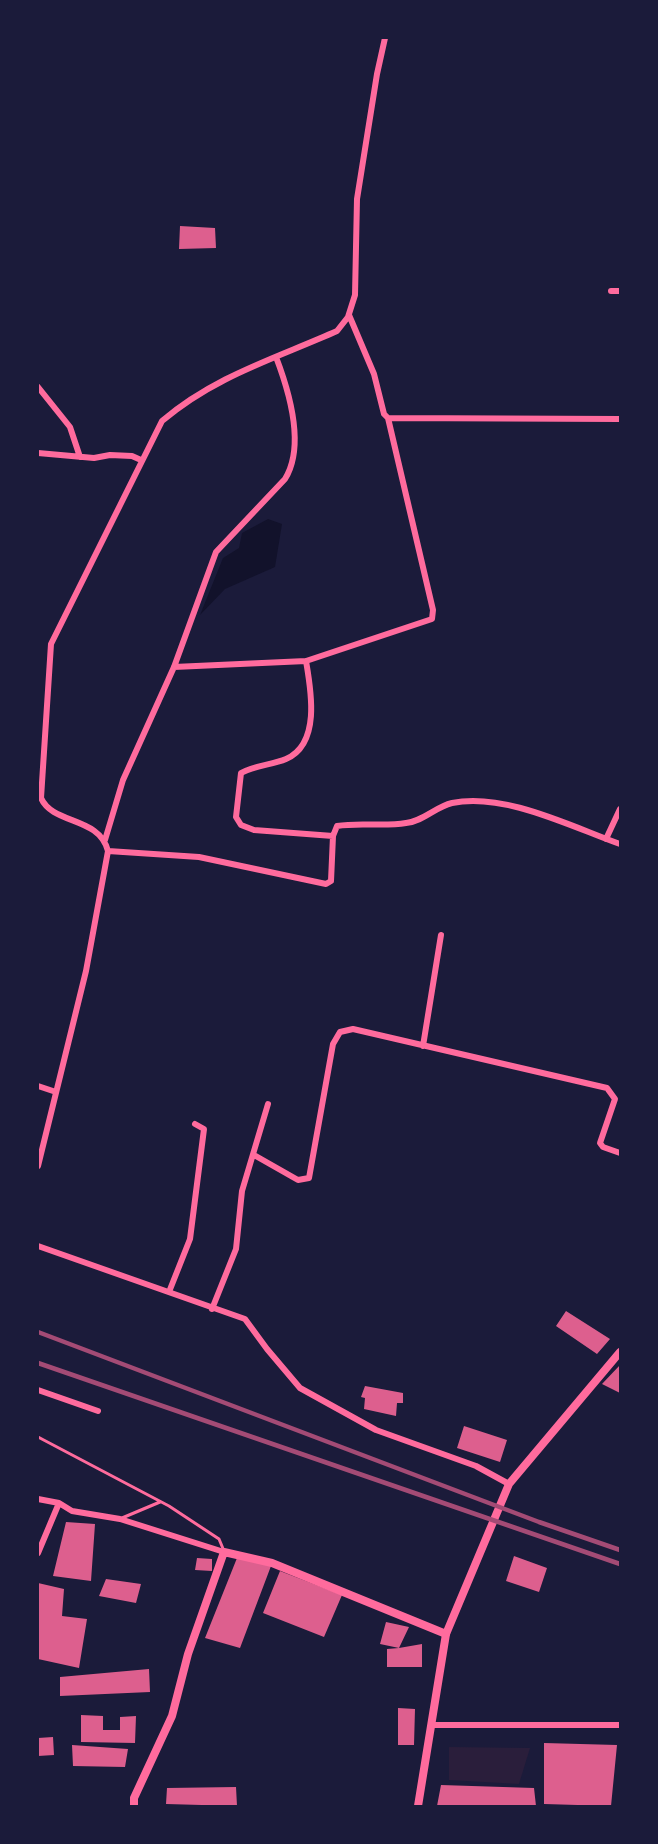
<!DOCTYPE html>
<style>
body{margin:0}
#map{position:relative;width:658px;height:1844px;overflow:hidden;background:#1b1b3a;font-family:Karla,sans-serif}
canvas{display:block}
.frame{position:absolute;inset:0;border:39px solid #1b1b3a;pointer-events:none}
</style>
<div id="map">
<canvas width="658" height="1844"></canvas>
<div class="frame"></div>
</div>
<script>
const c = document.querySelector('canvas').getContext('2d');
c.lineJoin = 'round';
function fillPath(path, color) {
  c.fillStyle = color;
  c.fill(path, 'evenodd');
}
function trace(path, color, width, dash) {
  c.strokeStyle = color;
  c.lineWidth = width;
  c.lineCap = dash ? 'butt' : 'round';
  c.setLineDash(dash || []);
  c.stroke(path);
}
fillPath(new Path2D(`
 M449,1747L530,1748L519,1784L449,1780Z`), '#2a1e3b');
fillPath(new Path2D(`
 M268,519L282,524L275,567L225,589L200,615L223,558L239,548L242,533Z`), '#12122b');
fillPath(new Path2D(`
 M180,226L215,228L216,248L179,249Z
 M566,1311L610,1339L597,1354L556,1326Z
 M620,1365V1393L602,1384Z
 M365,1386L403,1393V1403H397L396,1416L364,1409L365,1398L361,1397Z
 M464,1426L507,1440L500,1462L457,1448Z
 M66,1522L95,1524L91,1581L53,1576Z
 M514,1556L547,1568L539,1592L506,1581Z
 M197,1558L212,1559V1571L195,1570Z
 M237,1558L271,1566L240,1648L205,1638Z
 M280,1571L342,1595L324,1637L263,1613Z
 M106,1579L141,1584L136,1603L99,1596Z
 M38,1583L64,1589L62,1616L87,1619L79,1668L38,1659Z
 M386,1622L409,1627L399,1648L422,1644V1667H387V1649L399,1648L380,1644Z
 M149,1669L150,1692L60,1696V1677Z
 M398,1708L415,1709L414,1745H398Z
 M81,1715L103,1716V1730H120V1717L136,1716L135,1743L81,1742Z
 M53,1737L54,1755L38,1756V1738Z
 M544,1743L617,1745L611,1806L544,1804Z
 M72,1745L128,1749L125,1767L73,1766Z
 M441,1785L534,1788L536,1806H437Z
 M236,1787L237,1806L166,1804L167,1788Z`), '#dd5f8e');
trace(new Path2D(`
 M38,1437L169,1506L219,1539L224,1551
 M122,1518L160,1502`), '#ff6b9d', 3);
trace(new Path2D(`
 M611,291H620
 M349,315L374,374L384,414L388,418L620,419
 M38,387L70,427L80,457
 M38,453L94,458L110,455L132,456L141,460
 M306,661C311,690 321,744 286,759C272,765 255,765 241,773L236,817L241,825L254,830L333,836
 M174,667L306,661L432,619L433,610L388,418
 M606,839L620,809
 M105,840L123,780L174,667L216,552L285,479C306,445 289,391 276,357
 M108,851L199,857L326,884L331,881L333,836L337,826C360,822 383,827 406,823C424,821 435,807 452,803C504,792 572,827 620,844
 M423,1046L441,935
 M38,1086L56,1092
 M254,1155L298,1180L309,1178L333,1044L340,1032L353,1029L607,1088L615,1099L600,1143L603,1147L620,1153
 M38,1166L86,971L108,851C99,816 53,825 41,798L51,644L162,421C215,376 274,359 337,331L348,317L355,295L357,199L377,74L385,38
 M38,1246L245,1319L267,1349L300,1388L376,1430L476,1466L509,1484
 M169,1292L190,1239L204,1129L195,1124
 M212,1309L236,1249L242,1191L268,1104
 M38,1390L98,1411
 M38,1499L59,1503L72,1511L120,1519L224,1552
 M38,1553L59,1503
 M431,1725H620`), '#ff6b9d', 6);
trace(new Path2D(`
 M134,1806V1798L172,1716L188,1654L224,1552L272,1563L446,1634`), '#ff6b9d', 8);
trace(new Path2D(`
 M418,1806L446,1634L509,1484L620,1352`), '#ff6b9d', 8);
trace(new Path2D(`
 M38,1332L539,1522L620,1550
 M38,1363L620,1564`), '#a44b75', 4.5);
</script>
